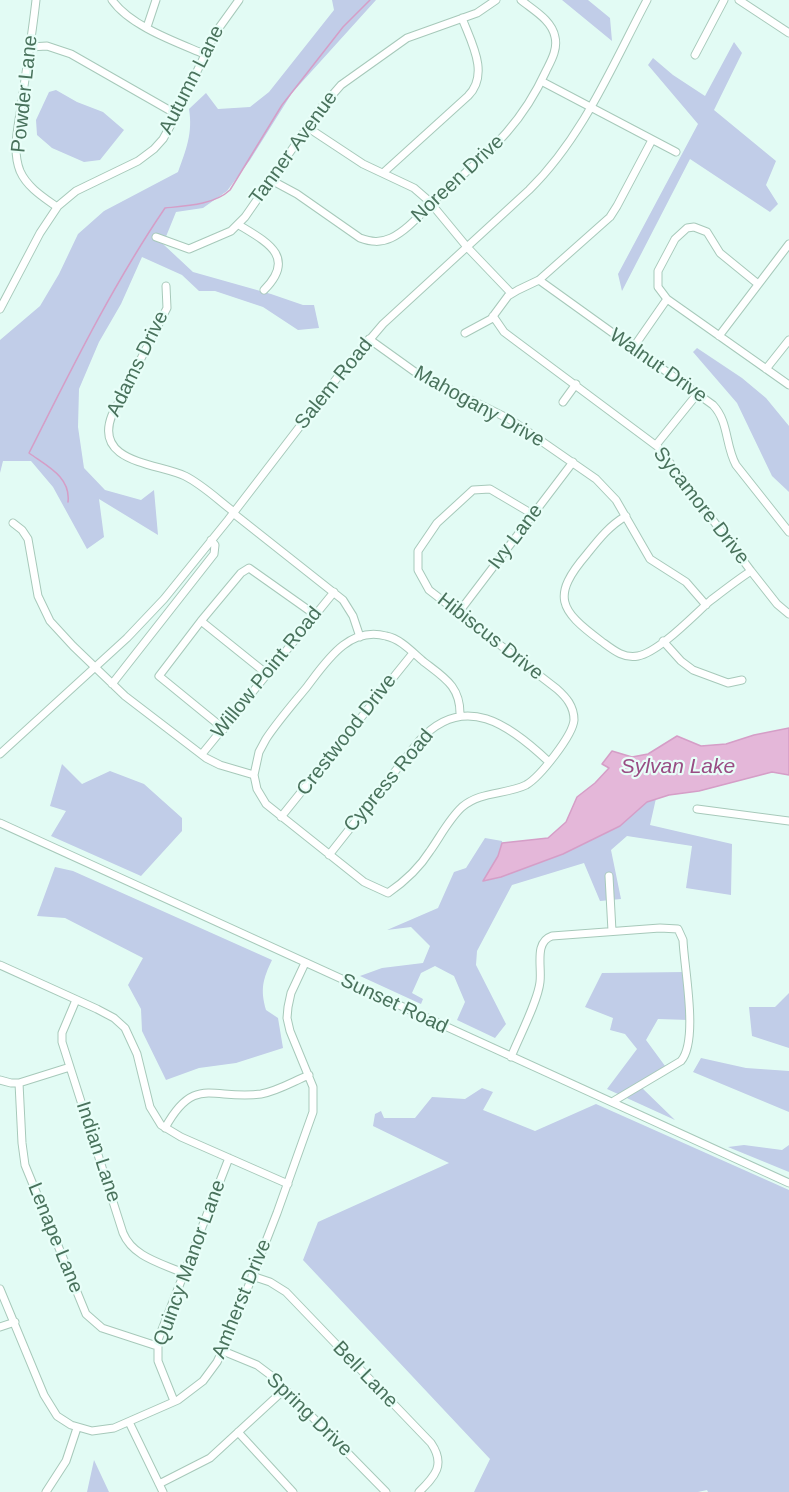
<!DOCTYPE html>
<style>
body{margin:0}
canvas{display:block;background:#e2fbf4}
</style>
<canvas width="789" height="1492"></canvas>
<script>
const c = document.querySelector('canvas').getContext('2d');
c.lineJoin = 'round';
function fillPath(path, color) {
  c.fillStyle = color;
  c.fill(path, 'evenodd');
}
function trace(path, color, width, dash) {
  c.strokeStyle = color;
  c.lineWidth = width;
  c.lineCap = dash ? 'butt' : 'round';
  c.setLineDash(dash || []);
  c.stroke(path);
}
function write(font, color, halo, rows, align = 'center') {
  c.font = font + ' Arial,sans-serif';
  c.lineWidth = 4.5;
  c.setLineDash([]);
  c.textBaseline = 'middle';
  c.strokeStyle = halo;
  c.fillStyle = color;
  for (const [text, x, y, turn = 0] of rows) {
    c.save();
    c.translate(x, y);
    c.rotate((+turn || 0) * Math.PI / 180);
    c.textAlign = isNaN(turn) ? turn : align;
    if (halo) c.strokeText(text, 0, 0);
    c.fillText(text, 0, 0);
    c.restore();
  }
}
fillPath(new Path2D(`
 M332,0H376L292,93L250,160L227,191L203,208L176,212L163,244L193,272L271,294L303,305H314L319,328L298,330L263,307L215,291H199L182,275L142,257L121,304L99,342L79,389L78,427L84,468L105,490L141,500L154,490L158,535L99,499L104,537L87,549L53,487L31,461H3L0,473V340L40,306L59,274L78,234L104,211L178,172C186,150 193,133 189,109L206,93L218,109L250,107L269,92L334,10Z
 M562,0H588L610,18L612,41Z
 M734,42L742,53L714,110L776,161L766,185L778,204L770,212L690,159L622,291L618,274L698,124L648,65L653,58L673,75L705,96Z
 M56,90L77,102L103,112L124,130L100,160L84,162L52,148L37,135L36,120L49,92Z
 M697,348L742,378L766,398L789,426V492L772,476L737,403L693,352Z
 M62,764L82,784L110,771L144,784L182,818V831L141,876L51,836L66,811L50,806Z
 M657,794L650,825L732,844L731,895L686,888L692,846L627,836L611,850L621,899L600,901L584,863L512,885L477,951L476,965L506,1024L495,1038L457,1020L465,1002L454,976L435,966L421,973L412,993L423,999L421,1004L360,976L382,968L423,963L430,946L411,927L387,930L438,908L454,872L466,868L485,838L502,841L504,869Z
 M55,867L73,871L272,960C263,979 260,989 266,1010L278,1018L283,1048L236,1063L199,1068L166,1080L142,1031L141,1009L128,985L143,958L65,918L37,916Z
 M686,972L689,1020L658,1019L646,1040L668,1070L639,1085L675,1120L607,1089L637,1049L625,1034L610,1030L613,1018L585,1007L602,973Z
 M789,993V1048L752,1036L749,1007H775Z
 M701,1058L746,1068L789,1071V1112L693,1072Z
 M482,1088L493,1092L483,1110L535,1131L596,1104L789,1190V1492H708L707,1490L698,1492H474L490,1459L303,1260L318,1222L449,1163L373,1126L375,1114L381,1111L384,1118H415L432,1097L465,1099Z
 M744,1145L782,1150L789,1145V1172L728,1147Z
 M94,1460L109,1492H87Z`), '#c1cde8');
const water = new Path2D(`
 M789,728V775L772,772L699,791L669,795L647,802L620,826L563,854L501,877L483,881L498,856L502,843L548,838L566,822L577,797L595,783L609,768L602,764L612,751L632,757L648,754L677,736L701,746L726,744L754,735Z`);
fillPath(water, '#e4b7d9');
trace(water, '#d59ec7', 1.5);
trace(new Path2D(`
 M68,502C71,477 47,466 29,453C71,370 112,286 165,208C185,206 214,205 230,190L282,105L343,27L370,0`), '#d59ec7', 1.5);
const minor = new Path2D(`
 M36,0C32,36 26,71 21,107C18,128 12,151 20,171C27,187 43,197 57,207
 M112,0C130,26 176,42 204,54
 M739,0L789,33
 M147,27L156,0
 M30,47L47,46L71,54L176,114
 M695,55L724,0
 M541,81L676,152
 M307,127L363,164L414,188L429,201L467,247L511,293
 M383,173L468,96C490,74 471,42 462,18
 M271,180L297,194L360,238C371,242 380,243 391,238C408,230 422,212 436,199C483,156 518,132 546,71C551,61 558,49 555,37C552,20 533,10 521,0
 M239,225C267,242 297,257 264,290
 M156,237L189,249L231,231L245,217L320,109L341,85L407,38L477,13L496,0
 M539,280L713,405C729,422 725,445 736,465L789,532
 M758,284L720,253L707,232L694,227L687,228L675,239L658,271V287L667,299L789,385
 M166,286L167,308L112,415C93,463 157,463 185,476C203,485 218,500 234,512
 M0,309L40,233L58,206L76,191L138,161L154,149L163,139L173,121L216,32L239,0
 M493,316L504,332L516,341L658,447L751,571L777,604L789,614
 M465,333L491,319L508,296L518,290L539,280L610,217L617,206L652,140
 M719,336L789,244
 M369,339L415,372L511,420L596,479L616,500L650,559L686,582L706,605
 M633,348L667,299
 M766,369L789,340
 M563,402L576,384
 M656,445L698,393
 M233,513L343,600L353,616L360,637
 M626,516C609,526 599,539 587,554C551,596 559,610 601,641C612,649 623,659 638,656C659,652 693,616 710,601C723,591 737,580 751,571
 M13,523L22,530L28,539L38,596L50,621L73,646L125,696L206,758L220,765L254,775
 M459,612L573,462
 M201,621L267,674
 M663,641L681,661L693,670L728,683L742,680
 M112,684L214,554L215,545L211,540
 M460,716C461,687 445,678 424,662C412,652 401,639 386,636C348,626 326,662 306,688C292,705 278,721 266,739L259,752L254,775L257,789L266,804L364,882L388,893C404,882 420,867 430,851C440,837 449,819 462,807C481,791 505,795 526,785C540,777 573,735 574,720C574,706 566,697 557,689L429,590L418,570V551L437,523L473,490L490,489L534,515
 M224,729L159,676L201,621L241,573L249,568L314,614
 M0,754L127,638L164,599L228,520L337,378L383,324L529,190C583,137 612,66 647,0
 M202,754L334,592
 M697,809L789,821
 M281,817L413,653
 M0,823L789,1183
 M329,855L419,741C464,691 510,725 549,762
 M609,876L612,931
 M0,965L97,1009L114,1018L125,1028L137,1054L150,1107L161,1125L181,1137L288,1184
 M76,1000L62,1033V1042L123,1233C133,1257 161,1263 183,1273
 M511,1057C519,1037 538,1001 540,982C542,966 534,942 552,936L660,928L678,929L683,940C684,968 699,1040 681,1061L612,1102
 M0,1080L11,1083H19L70,1067
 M19,1083L22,1143L25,1165L86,1314L102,1328L157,1346
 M165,1128C195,1073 214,1101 261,1094C278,1091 294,1081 309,1075
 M252,1276L270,1282L286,1292L431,1443C446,1465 435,1476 419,1492
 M0,1289L44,1395L57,1416L71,1425L92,1431L114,1428L178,1400L203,1381L217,1362L227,1341L277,1213L313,1112V1087L290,1031L287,1018L288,1007L291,993L305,963
 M0,1327L15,1322
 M223,1351L257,1365L273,1377L386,1492
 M174,1401L158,1361V1340L229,1158
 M129,1422L163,1492
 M238,1432L293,1492
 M159,1484L210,1458L285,1389
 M46,1492L66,1461L77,1428`);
trace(minor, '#a7c9ba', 9);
trace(minor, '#fff', 7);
write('20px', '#49725c', '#e8fef8', [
 ["Autumn Lane",192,80,-63],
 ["Powder Lane",25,94,-84],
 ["Tanner Avenue",294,148,-54],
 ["Noreen Drive",458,179,-43],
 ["Adams Drive",138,364,-64],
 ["Walnut Drive",658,366,35],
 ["Salem Road",334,384,-51],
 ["Mahogany Drive",479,407,29],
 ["Sycamore Drive",701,506,52],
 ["Ivy Lane",516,537,-53],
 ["Hibiscus Drive",490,637,38],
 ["Willow Point Road",267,673,-51],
 ["Crestwood Drive",347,735,-52],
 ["Cypress Road",389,781,-50],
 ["Sunset Road",394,1004,25],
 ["Indian Lane",98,1152,72],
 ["Lenape Lane",55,1238,68],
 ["Quincy Manor Lane",190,1263,-70],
 ["Amherst Drive",242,1299,-68],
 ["Bell Lane",365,1375,46],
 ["Spring Drive",309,1415,44]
]);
write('italic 21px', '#994d84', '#e8fef8', [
 ["Sylvan Lake",678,767]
]);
</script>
